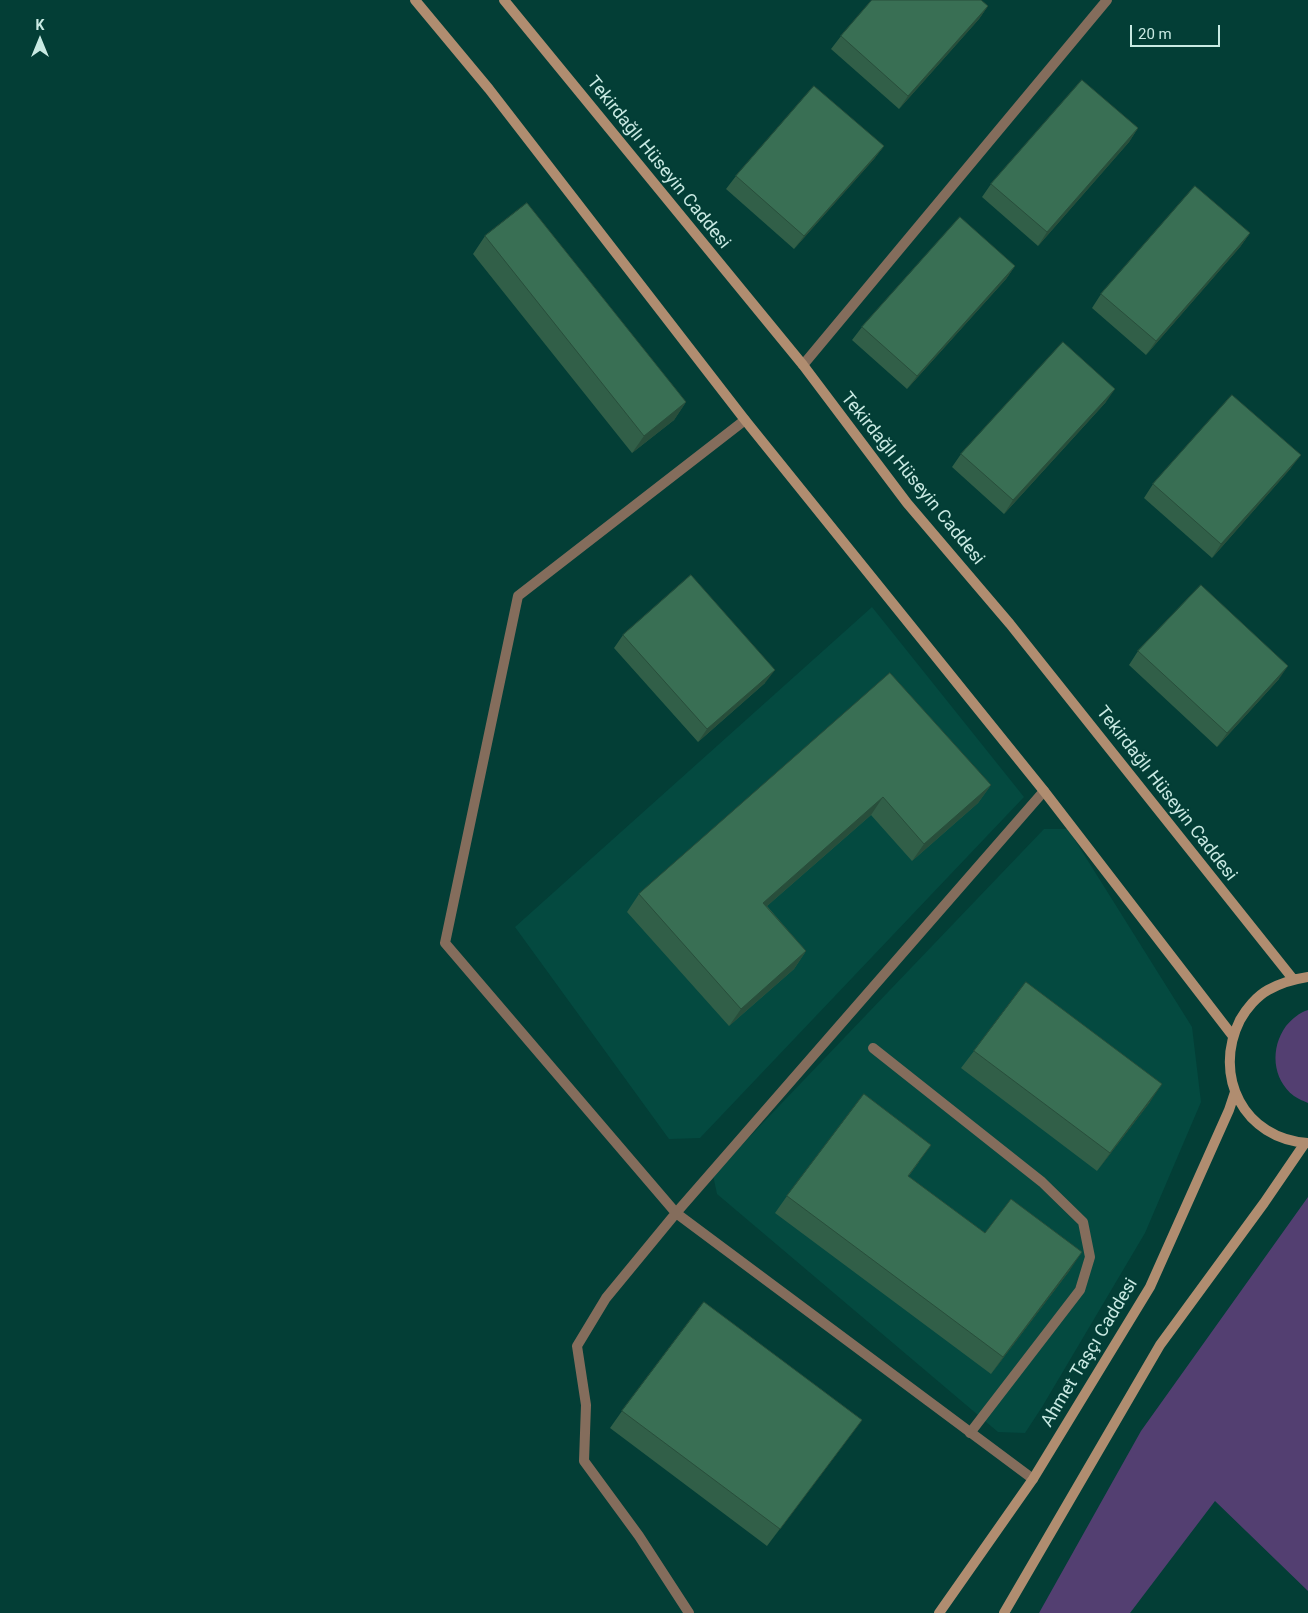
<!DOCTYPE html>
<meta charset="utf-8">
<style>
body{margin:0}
#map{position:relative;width:1308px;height:1613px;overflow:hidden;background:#033e36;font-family:Roboto,sans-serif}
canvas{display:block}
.north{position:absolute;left:15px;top:15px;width:50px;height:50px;-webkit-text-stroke:4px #033e36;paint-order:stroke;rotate:0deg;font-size:14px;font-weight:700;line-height:20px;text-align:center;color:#c9eae3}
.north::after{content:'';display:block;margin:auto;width:18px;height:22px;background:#c9eae3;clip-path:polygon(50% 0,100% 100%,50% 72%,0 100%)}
.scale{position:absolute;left:1130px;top:25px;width:90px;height:22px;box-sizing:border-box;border:2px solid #c9eae3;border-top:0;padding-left:6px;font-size:15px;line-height:18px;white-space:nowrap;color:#c9eae3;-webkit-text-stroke:4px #033e36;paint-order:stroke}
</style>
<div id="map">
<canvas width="1308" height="1613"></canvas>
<div class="north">K</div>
<div class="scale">20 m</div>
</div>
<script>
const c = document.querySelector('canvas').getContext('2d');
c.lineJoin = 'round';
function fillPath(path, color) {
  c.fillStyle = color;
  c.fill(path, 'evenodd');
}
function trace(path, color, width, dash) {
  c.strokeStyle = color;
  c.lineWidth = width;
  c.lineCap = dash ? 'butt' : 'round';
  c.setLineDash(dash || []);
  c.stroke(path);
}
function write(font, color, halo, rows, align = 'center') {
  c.font = font + ' Roboto,sans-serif';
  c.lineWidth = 4;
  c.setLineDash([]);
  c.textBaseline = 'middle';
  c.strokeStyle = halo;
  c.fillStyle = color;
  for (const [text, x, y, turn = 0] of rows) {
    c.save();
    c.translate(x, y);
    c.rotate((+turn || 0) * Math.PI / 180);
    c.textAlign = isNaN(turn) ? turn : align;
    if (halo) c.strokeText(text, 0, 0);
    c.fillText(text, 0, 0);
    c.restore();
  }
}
fillPath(new Path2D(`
 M872,607L1024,797L700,1138L669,1139L515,927Z
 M1044,829H1068L1192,1027L1201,1102L1145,1233L1042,1407L1025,1433L998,1432L717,1194L713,1175Z`), '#044a40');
fillPath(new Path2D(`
 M1308,1010V1103C1304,1101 1298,1099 1294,1096C1272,1079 1270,1048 1286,1026C1291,1020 1300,1012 1308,1010Z
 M1308,1197V1591L1215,1501L1130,1613H1039L1141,1431Z`), '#533f71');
trace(new Path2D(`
 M873,1048L1042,1182L1083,1222L1090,1257L1080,1290L970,1433`), '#846d5c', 10);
trace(new Path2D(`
 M803,365L1107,0
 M745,420L518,596L445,943L676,1213L1044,791
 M689,1613L639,1536L584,1461L586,1405L577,1346L606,1298L676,1213L1033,1479`), '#846d5c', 10);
trace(new Path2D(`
 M415,0L489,89L745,420L1044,791L1232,1035
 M504,0L803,365L907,503L1010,624L1293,979
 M1308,977C1294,979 1281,983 1268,990C1257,996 1246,1009 1240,1020C1212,1076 1244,1139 1308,1143
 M939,1613L1033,1479L1150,1287L1229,1110L1235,1092
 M1004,1613L1160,1345L1264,1203L1305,1143`), '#b08d70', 10);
fillPath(new Path2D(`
 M988,6L979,19L899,109L831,49L841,36Z
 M1138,128L1129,142L1038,246L982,197L991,184Z
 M884,146L874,159L794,249L726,189L736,176Z
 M1250,233L1240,247L1146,355L1092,308L1101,294Z
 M485,236L686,402L674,420L632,453L473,254Z
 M1015,266L1006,279L907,389L852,340L862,327Z
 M1106,402L1004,514L952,467L961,454Z
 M1291,468L1212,558L1144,498L1153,484Z
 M623,635L765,683L698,742L614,648Z
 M1138,651L1279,679L1217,747L1129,665Z
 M890,673L991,785L978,803L912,861L871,815L767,906L806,951L794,969L729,1026L627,912L639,894Z
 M974,1051L1150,1102L1097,1171L961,1068Z
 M919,1162L908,1177L985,1233L1070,1270L991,1374L775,1213L787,1196Z
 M622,1411L849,1437L767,1546L610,1428Z`), '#315f48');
fillPath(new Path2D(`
 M988,6L979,19L899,109L908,96Z
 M1138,128L1129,142L1038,246L1047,232Z
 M884,146L874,159L794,249L804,236Z
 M1250,233L1240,247L1146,355L1156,341Z
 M1015,266L1006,279L907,389L917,376Z
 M1115,389L1106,402L1004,514L1013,500Z
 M686,402L674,420L632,453L644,436Z
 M1301,455L1291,468L1212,558L1221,544Z
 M1288,666L1279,679L1217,747L1227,733Z
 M775,670L765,683L698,742L707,729Z
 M991,785L978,803L912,861L924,844Z
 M883,797L871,815L751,920L763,903Z
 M806,951L794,969L729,1026L741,1009Z
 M1162,1084L1150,1102L1097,1171L1110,1153Z
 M1082,1252L1070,1270L991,1374L1003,1357Z
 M862,1420L849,1437L767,1546L780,1529Z`), '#284e3b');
const building = new Path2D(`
 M872,0H981L988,6L908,96L841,36Z
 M1082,80L1138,128L1047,232L991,184Z
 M814,86L884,146L804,236L736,176Z
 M1195,186L1250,233L1156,341L1101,294Z
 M527,203L686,402L644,436L485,236Z
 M960,217L1015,266L917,376L862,327Z
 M1063,342L1115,389L1013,500L961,454Z
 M1232,395L1301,455L1221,544L1153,484Z
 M691,575L775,670L707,729L623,635Z
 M1201,585L1288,666L1227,733L1138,651Z
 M890,673L991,785L924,844L883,797L763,903L806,951L741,1009L639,894Z
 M1026,982L1162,1084L1110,1153L974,1051Z
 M864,1094L931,1145L908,1176L985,1233L1011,1199L1082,1252L1003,1357L787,1196Z
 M704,1302L862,1420L780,1529L622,1411Z`);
fillPath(building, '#396f54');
trace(building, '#284e3b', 1);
write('18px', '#c9eae3', '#033e36', [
 ["Tekirdağlı Hüseyin Caddesi",658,163,51],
 ["Tekirdağlı Hüseyin Caddesi",912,479,51],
 ["Tekirdağlı Hüseyin Caddesi",1166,794,52],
 ["Ahmet Taşçı Caddesi",1090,1353,-59]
]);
</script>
